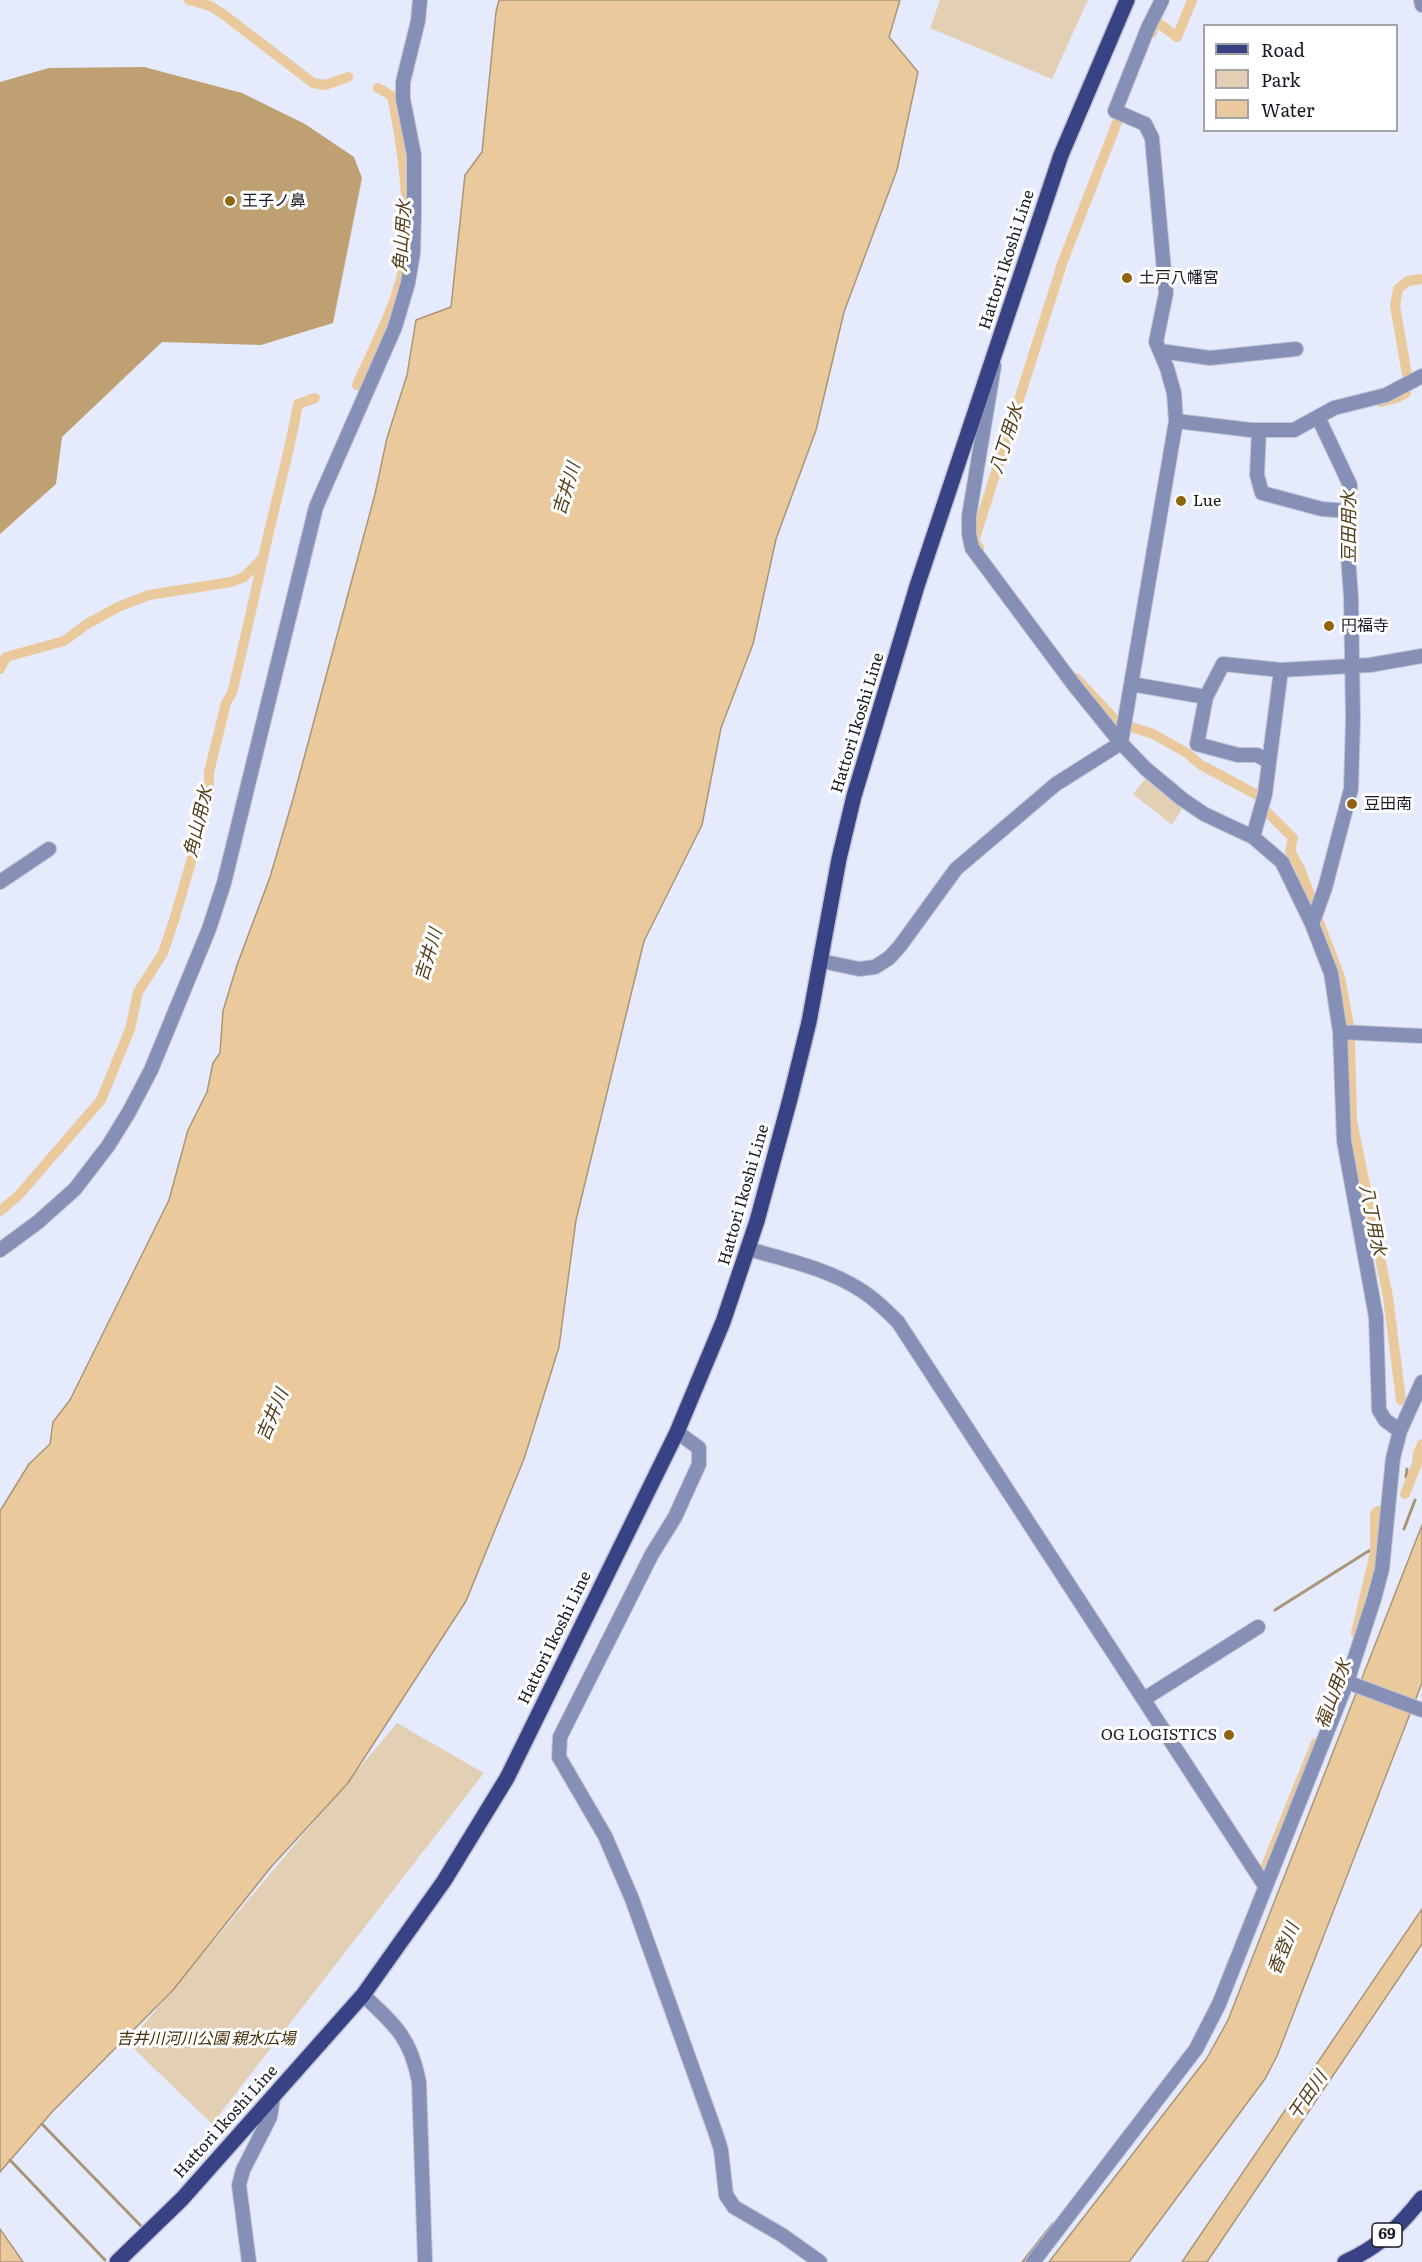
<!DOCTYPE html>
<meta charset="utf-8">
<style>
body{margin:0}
#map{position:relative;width:1422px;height:2262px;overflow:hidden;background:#e5eafc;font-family:Literata,serif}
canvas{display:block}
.legend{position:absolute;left:1203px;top:24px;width:195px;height:108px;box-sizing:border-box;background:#fff;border:2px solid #a2a3a7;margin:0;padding:8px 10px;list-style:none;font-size:18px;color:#171923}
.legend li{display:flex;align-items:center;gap:12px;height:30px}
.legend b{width:30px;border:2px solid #a2a3a7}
</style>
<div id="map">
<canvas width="1422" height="2262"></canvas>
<ul class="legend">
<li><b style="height:8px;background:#394285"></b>Road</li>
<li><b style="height:16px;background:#e3d0b4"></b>Park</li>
<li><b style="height:16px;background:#eaca9c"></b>Water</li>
</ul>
</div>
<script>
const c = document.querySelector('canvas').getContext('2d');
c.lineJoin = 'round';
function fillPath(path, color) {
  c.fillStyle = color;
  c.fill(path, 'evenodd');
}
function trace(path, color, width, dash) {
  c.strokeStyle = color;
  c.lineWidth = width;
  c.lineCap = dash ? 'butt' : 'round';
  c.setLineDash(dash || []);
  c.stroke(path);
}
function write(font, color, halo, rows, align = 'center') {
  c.font = font + ' Literata,"Noto Sans JP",serif';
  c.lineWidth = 6;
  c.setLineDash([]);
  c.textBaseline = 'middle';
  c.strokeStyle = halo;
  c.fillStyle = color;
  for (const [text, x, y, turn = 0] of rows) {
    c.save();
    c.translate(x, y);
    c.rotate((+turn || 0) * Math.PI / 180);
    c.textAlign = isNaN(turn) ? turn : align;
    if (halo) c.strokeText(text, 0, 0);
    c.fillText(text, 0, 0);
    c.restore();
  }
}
fillPath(new Path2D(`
 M940,0H1088L1052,79L930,28Z
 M1146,778L1182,809L1172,825L1133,794Z
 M397,1723L484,1773L212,2124L128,2043Z`), '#e3d0b4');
fillPath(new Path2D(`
 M144,67L242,93L305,124L354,157L362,178L333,323L261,345L162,342L62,437L56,484L0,534V82L49,68Z`), '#bfa073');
const water = new Path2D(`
 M499,0H900L889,37L918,72L897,170L844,312L816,430L776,539L753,644L721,728L702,825L644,941L576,1220L559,1347L524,1459L466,1601L348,1783L271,1867L173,1990L52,2112L0,2172V1511L29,1464L50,1444L53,1422L70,1400L169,1200L188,1130L207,1092L213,1063L220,1053L223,1011L237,965L270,877L293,799L375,494L387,438L407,375L416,320L451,307L465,175L482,152L496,12Z
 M1422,1525V1683L1277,2056L1265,2079L1129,2262H1049L1207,2058L1228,2020Z
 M1422,1909V1944L1207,2262H1182Z
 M0,2229L23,2262H0Z`);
fillPath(water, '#eaca9c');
trace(water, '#ab9578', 1.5);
trace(new Path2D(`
 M1407,1469L1406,1477L1408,1478
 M1404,1529L1415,1500
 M1275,1610L1367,1552L1379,1547
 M42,2124L142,2227
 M10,2160L105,2260
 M1023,2262L1053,2224`), '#ab9578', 3);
trace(new Path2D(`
 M189,0L210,6L223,14L313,83L325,85L348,77
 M1152,33L1156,21L1177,37L1192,0
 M1408,380L1395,306L1398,289L1408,281L1422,279
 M357,385C371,353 395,307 402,274C413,220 403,150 392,96L378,88
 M1381,402L1397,398L1406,393
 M979,548L974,541L1063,261L1118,120
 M0,669L6,657L64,641L87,624L118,607L149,595L231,582L244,577L262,559
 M1076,678L1117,722
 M1131,727L1153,734L1187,753L1201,765L1261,797
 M1268,813L1293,838L1290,851L1301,871L1314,906
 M1317,917L1340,977L1349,1026
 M1350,1039L1352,1121L1388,1297L1401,1400
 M0,1211L18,1196L101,1100L130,1029L138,992L163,953L175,917L199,834L209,792V772L226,703L232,693C243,648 253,603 263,558C274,506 289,456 298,404L315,398
 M1405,1494L1417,1464L1418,1454L1422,1444
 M1356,1633L1375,1553V1514L1378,1511
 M1264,1871L1316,1743`), '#eaca9c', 10);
const minor = new Path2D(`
 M1421,0L1422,5
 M1160,351L1210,358L1296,349
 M994,366L969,516V534L972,548L1074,685L1121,743L1146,769L1182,799L1204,814L1253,837L1282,862L1312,924L1331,973L1340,1032L1344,1141L1376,1317L1379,1410L1385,1420L1400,1431
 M1176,421L1251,430H1294L1334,408L1386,395L1422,376
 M1259,430L1257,475L1262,493L1322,509L1348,511
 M1131,684L1206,697
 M1268,761L1257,755H1238L1197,744L1206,697L1223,664L1281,670
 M1253,837L1265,794L1281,670L1370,665L1422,656
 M0,882L49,849
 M1312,924L1325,888L1351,789L1353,719L1351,597L1347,543L1350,485L1318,417
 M821,961L859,969L875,967L889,958L900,946L956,869L1056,784L1121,743L1176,421L1174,393L1167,368L1156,342L1166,293L1152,138L1145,124L1115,111L1148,28L1162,0
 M1340,1032L1422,1036
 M749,1249C785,1260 826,1268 859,1289C874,1298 886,1310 898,1322L1265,1886
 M0,1250L38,1222L75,1189L108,1146L129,1112L151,1070L209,929L224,883L316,507L395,327L408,283L413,253L414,217V155L403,99V82L418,21L420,0
 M677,1432L699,1448V1464L675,1517L652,1554L560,1737L559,1757L605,1836L632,1899L716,2134L721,2150L726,2195L734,2207L782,2235L820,2262
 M1347,1682L1422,1710
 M1144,1699L1258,1627
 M363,1995C395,2025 411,2038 419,2082L425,2262
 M249,2262L239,2185L243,2170L270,2117L273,2098
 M1033,2262L1196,2049L1219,2004L1347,1682L1374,1599L1382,1569L1393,1458L1400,1431L1422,1382`);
const major = new Path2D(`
 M117,2262L182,2199L363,1995L444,1881L507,1778L677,1432L723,1322L757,1221L790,1099L809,1022L839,859L854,796L917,586L1061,155L1127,0
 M1345,2262C1379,2247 1399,2227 1422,2198`);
trace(minor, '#c0c4d5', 16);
trace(major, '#c0c4d5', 18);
trace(minor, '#868fb6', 14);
trace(major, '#394285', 15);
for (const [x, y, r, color] of [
 [230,201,6,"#91640f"],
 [1127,278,6,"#91640f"],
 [1181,501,6,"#91640f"],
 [1329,626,6,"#91640f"],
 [1352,804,6,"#91640f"],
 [1229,1735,6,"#91640f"]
]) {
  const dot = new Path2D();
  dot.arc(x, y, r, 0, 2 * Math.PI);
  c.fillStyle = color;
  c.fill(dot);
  trace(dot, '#fff', 2);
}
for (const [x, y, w] of [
 [1387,2235,30]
]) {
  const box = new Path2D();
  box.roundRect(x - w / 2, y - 12, w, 24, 4.5);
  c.fillStyle = '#fff';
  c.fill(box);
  trace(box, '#171923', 1.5);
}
write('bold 15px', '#171923', null, [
 ["69",1387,2235]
]);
write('16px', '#171923', '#fff', [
 ["王子ノ鼻",242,201],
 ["土戸八幡宮",1139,278],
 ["Lue",1193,501],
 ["円福寺",1341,626],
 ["豆田南",1364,804],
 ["OG LOGISTICS",1217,1735,"right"]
], 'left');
write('16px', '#171923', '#fff', [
 ["Hattori Ikoshi Line",1007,260,-72],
 ["Hattori Ikoshi Line",858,723,-73],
 ["Hattori Ikoshi Line",744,1195,-74],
 ["Hattori Ikoshi Line",555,1638,-64],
 ["Hattori Ikoshi Line",226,2122,-48]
]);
write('italic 16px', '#452f09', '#fff', [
 ["吉井川河川公園 親水広場",206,2039]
]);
write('italic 18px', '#523c18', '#fff', [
 ["角山用水",403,236,-86],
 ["八丁用水",1007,439,-72],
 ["吉井川",567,489,-73],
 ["豆田用水",1350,527,-90],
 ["角山用水",199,822,-77],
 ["吉井川",429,955,-73],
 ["八丁用水",1372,1220,79],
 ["吉井川",273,1415,-67],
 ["福山用水",1334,1694,-70],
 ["香登川",1284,1949,-68],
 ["干田川",1308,2096,-56]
]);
</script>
